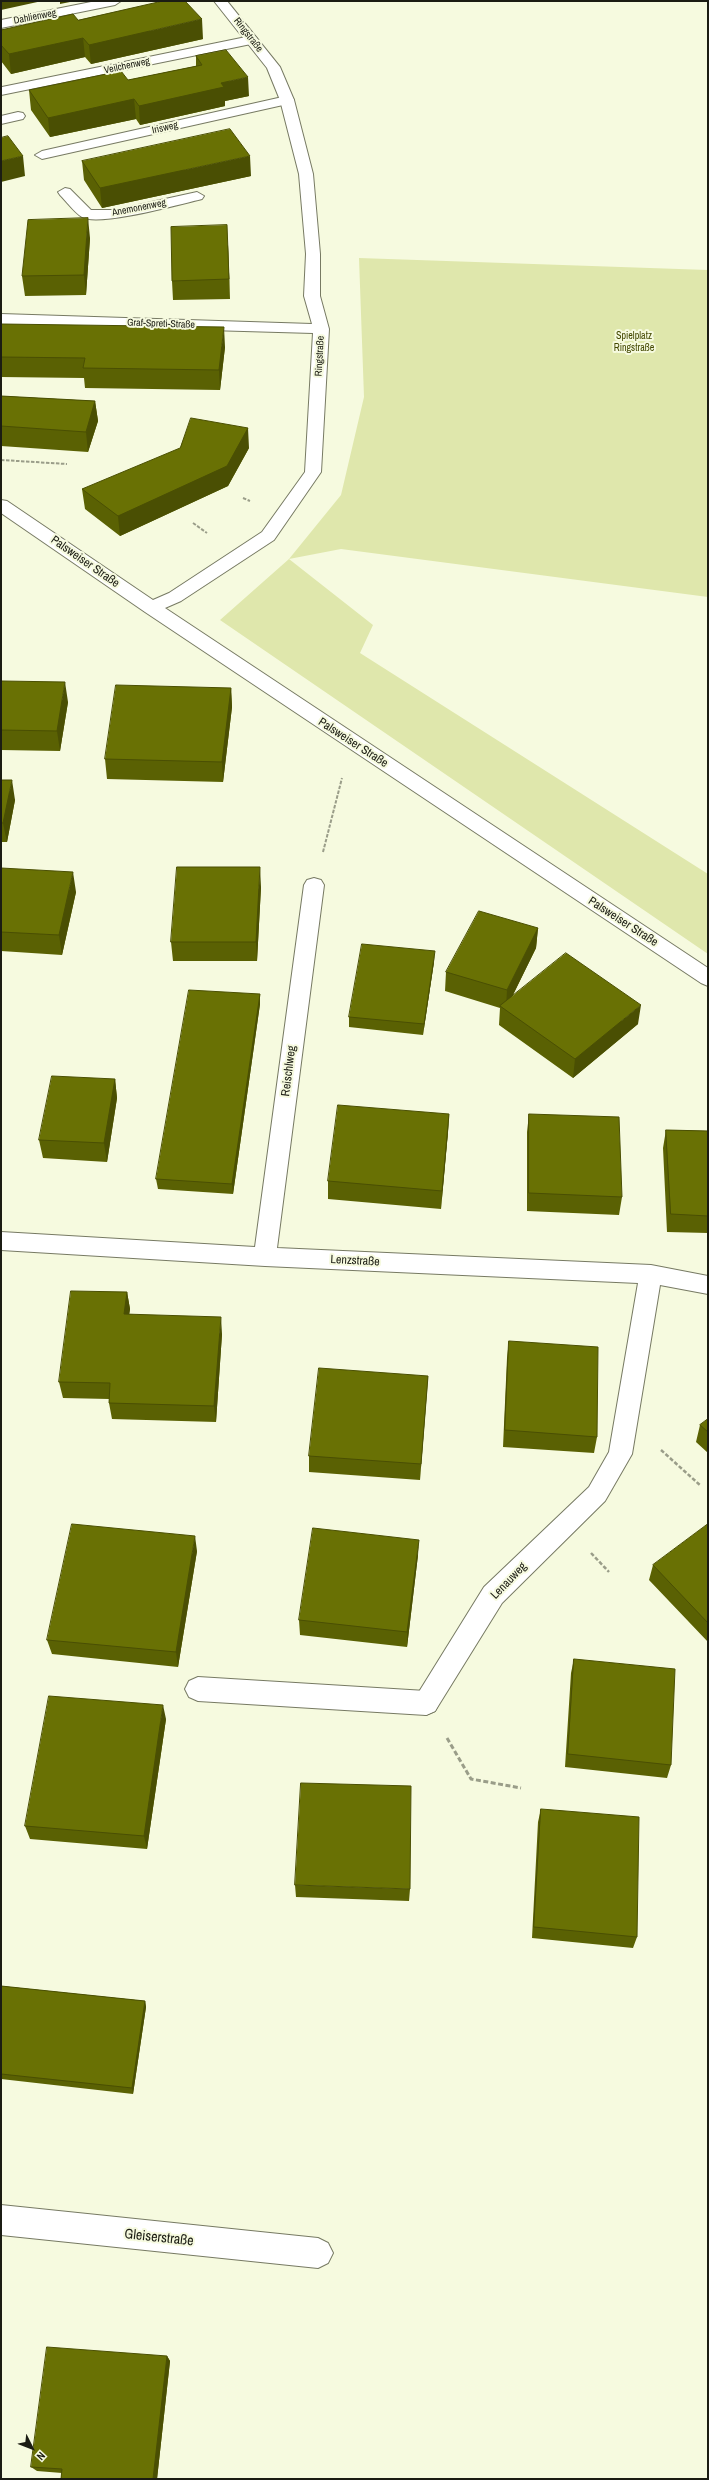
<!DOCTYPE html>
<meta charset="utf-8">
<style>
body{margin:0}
#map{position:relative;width:709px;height:2480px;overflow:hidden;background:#f6fadf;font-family:"Archivo Narrow",sans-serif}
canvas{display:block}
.frame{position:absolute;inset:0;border:2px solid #1b1c13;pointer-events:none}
.north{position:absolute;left:12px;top:2428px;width:40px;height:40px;-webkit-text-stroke:3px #f6fadf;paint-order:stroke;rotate:132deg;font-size:11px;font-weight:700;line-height:16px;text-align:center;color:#1b1c13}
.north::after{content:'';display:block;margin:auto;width:14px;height:18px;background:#1b1c13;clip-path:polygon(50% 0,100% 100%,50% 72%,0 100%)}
</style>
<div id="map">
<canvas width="709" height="2480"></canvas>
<div class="frame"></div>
<div class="north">N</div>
</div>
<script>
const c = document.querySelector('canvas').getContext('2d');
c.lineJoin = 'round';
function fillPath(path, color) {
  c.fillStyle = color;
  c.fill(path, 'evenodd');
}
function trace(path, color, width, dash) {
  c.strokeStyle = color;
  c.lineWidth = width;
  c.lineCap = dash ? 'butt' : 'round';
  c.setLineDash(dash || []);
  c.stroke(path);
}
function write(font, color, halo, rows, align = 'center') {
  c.font = font + ' "Archivo Narrow",sans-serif';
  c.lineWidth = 4;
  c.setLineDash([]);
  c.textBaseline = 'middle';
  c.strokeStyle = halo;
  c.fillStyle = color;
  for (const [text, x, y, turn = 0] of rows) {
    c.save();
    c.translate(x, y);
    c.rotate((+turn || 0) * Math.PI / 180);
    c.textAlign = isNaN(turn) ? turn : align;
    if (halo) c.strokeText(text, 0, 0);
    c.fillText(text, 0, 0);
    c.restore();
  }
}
fillPath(new Path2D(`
 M359,258L708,270V597L341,549L289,559L373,625L360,653L708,874V954L220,620L289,559L341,495L364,397Z`), '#dfe7ac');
const service = new Path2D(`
 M96,1H121L115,5L1,28V20Z
 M251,36L256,37L258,40L256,43L1,95L2,87Z
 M287,96L292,97L294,100L292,103L42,159L35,155L42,151Z
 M18,112L23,113L25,116L23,119L1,124V116Z
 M65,188L70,189L91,210H115L197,192L204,196L202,199C181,204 98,227 82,217C74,212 67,202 60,195L58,192Z
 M198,1677L426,1691L435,1695L439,1703L435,1711L426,1715L198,1701L189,1697L185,1689L189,1681Z`);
const minor = new Path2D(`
 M214,1H227L280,67L294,100L313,174L320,254V296L329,329L321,472L274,540L181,601L165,608L708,968V986L701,983L145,612L1,513V500L7,501L153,600L169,593L262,532L305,472L313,333L1,324V314L312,324L304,296L306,254L299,174L280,100L267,68Z
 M314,878L321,880L324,885L277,1248L651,1265L708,1276V1294L660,1285L632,1454L628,1461L605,1501L502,1603L435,1711L426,1715L417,1711L413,1703L417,1695L484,1587L589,1487L609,1452L638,1283L265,1266L1,1250V1232L255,1247L304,885L307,880Z
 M1,2205L318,2238L328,2243L333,2253L328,2263L318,2268L1,2235Z`);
trace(service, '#777a63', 2);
trace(minor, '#777a63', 2);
trace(new Path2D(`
 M1,460L67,464
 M243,498L250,501
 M193,523L207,533
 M323,852L342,778`), '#9a9d89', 2, [3.5, 1.5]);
trace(new Path2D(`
 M661,1450L701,1486
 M591,1553L609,1572`), '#9a9d89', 2.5, [4, 2]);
trace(new Path2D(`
 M447,1738L471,1779L521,1788`), '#9a9d89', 3, [5, 2.5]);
fillPath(service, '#fff');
fillPath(minor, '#fff');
fillPath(new Path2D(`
 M78,20L203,39L91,64L85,57L11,74L1,61V30Z
 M196,56L249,96L225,101V106L140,125L136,119L50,137L31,110L29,90L128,80L196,66Z
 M82,161L251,176L102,208L84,180Z
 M90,238L86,295L25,296L22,276Z
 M228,245L230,299L173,300L172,281Z
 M1,324L225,347L220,390L85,388L84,378L1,377Z
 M1,396L95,401L98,421L88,452L1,446Z
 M249,448L228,486L120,536L85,509L82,489Z
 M1,681L68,702L60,751L1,750Z
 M231,688L232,707L223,782L107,779L105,759Z
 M1,780L15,800L7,842H1Z
 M1,868L76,892L62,955L1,951Z
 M261,887L257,961H173L171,942Z
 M538,928L536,948L512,997L638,1024L573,1078L499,1025L500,1008L445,991L446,972Z
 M434,962L423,1035L349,1027V1017Z
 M260,994V1004L233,1194L158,1189L156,1179Z
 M115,1079L117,1098L107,1162L43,1158L39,1140Z
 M449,1114L448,1132L441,1209L328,1199V1181Z
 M529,1114L622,1197L619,1215L527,1211V1132Z
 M666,1130L708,1131V1233L667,1232L663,1148Z
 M127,1292L130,1309L129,1314L222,1334L216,1422L112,1419L109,1403V1399L63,1398L59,1382Z
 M509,1341L597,1437L594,1453L503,1447L507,1358Z
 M428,1376L420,1480L309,1472V1456Z
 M708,1419V1453L696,1442L700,1425Z
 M708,1524V1642L649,1580L653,1565Z
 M197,1551L178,1667L52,1654L47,1640Z
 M418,1555L407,1647L300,1635L299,1620Z
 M574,1659L671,1765L667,1778L565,1767L571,1673Z
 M166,1719L147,1849L30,1839L25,1826Z
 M541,1809L637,1937L633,1948L532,1938L538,1822Z
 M295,1885L410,1889L409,1901L296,1897Z
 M1,1986L145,2001L146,2007L133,2094L1,2079Z
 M167,2356L170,2361L157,2479H61L62,2473L37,2471L31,2467Z`), '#5a6103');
fillPath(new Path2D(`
 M1,1H42L1,10Z
 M60,1H75L60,4Z
 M202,19L203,39L91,64L89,45Z
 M83,38L85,57L11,74L9,54Z
 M248,77L249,96L225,101V106L140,125L139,106L221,83Z
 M134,99L136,119L50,137L48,118Z
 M23,156L25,176L1,182V161Z
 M250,156L251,176L102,208L100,188Z
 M88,218L90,238L86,295L84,275Z
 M227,225L228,245L230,299L229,279Z
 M224,327L225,347L220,390L219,370Z
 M95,401L98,421L88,452L86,432Z
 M248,428L249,448L228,486L120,536L118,516Z
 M65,682L68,702L60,751L57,731Z
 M231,688L232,707L223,782L222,762Z
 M12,780L15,800L7,842L3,823Z
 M260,867L261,887L257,961L256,942Z
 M73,872L76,892L62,955L59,935Z
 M538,928L536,948L506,1009L507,990Z
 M435,951L434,962L423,1035L424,1024Z
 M260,994V1004L233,1194L232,1184Z
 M641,1005L638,1024L573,1078L575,1059Z
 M115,1079L117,1098L107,1162L104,1143Z
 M449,1114L448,1132L441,1209L442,1191Z
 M127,1292L130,1309L127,1331L124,1314Z
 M221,1317L222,1334L216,1422L214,1406Z
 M428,1376L427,1392L420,1480L421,1464Z
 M195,1536L197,1551L178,1667L176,1652Z
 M419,1540L418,1555L407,1647V1632Z
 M163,1705L166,1719L147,1849L144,1836Z
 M145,2001L146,2007L133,2094L132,2088Z
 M167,2356L170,2361L157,2479H153Z`), '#4a4f03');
const building = new Path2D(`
 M163,1H185L202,19L89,45L83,38L9,54L1,45V30L73,14L78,20Z
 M226,50L248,77L221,83L224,87L139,106L134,99L48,118L29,90L121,71L128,80L202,65L196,56Z
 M230,129L250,156L100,188L82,161Z
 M8,136L23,156L1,161V138Z
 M88,218L84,275L22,276L28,220Z
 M227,225L229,279L172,281L171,227Z
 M1,324L224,327L219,370L83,368L85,358L1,357Z
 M1,396L95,401L86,432L1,426Z
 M191,418L248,428L227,466L118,516L82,489L180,448Z
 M1,681L65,682L57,731L1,730Z
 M116,685L231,688L222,762L105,759Z
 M1,780H12L3,823H1Z
 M177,867H260L256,942H171Z
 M1,868L73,872L59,935L1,932Z
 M479,911L538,928L507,990L446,972Z
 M362,944L435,951L424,1024L349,1017Z
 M566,953L641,1005L575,1059L500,1006Z
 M189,990L260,994L232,1184L156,1179Z
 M52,1076L115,1079L104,1143L39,1140Z
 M338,1105L449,1114L442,1191L328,1181Z
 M529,1114L619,1117L622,1197L529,1193Z
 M666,1130L708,1131V1216L671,1214Z
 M71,1291L127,1292L124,1314L221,1317L214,1406L109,1403L110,1383L59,1382Z
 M509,1341L598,1347L597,1437L505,1430Z
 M319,1368L428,1376L421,1464L309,1456Z
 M708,1419V1432L700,1425Z
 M72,1524L195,1536L176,1652L47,1640Z
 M708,1524V1623L653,1565Z
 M313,1528L419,1540L407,1632L299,1620Z
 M574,1659L675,1669L671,1765L568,1754Z
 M49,1696L163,1705L144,1836L25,1826Z
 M301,1783L411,1786L410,1889L295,1885Z
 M541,1809L639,1817L637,1937L534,1927Z
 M1,1986L145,2001L132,2088L1,2074Z
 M47,2347L167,2356L153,2479H61L62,2469L31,2467Z`);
fillPath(building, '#697104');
trace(building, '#4a4f03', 1);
write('10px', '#1b1c13', '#f6fadf', [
 ["Dahlienweg",35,17,-11],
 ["Ringstraße",248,35,52],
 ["Veilchenweg",127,66,-12],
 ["Irisweg",165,128,-13],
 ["Anemonenweg",139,208,-11],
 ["Graf-Spreti-Straße",161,324,2],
 ["Ringstraße",320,356,-87]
]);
write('10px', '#434800', '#f6fadf', [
 ["Spielplatz",634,336],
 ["Ringstraße",634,348]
]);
write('12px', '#1b1c13', '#f6fadf', [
 ["Palsweiser Straße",85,562,35],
 ["Palsweiser Straße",353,743,33],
 ["Palsweiser Straße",623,922,33],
 ["Reischlweg",289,1071,-83],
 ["Lenzstraße",355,1261,3],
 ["Lenauweg",509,1581,-46]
]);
write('14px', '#1b1c13', '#f6fadf', [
 ["Gleiserstraße",159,2238,6]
]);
</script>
